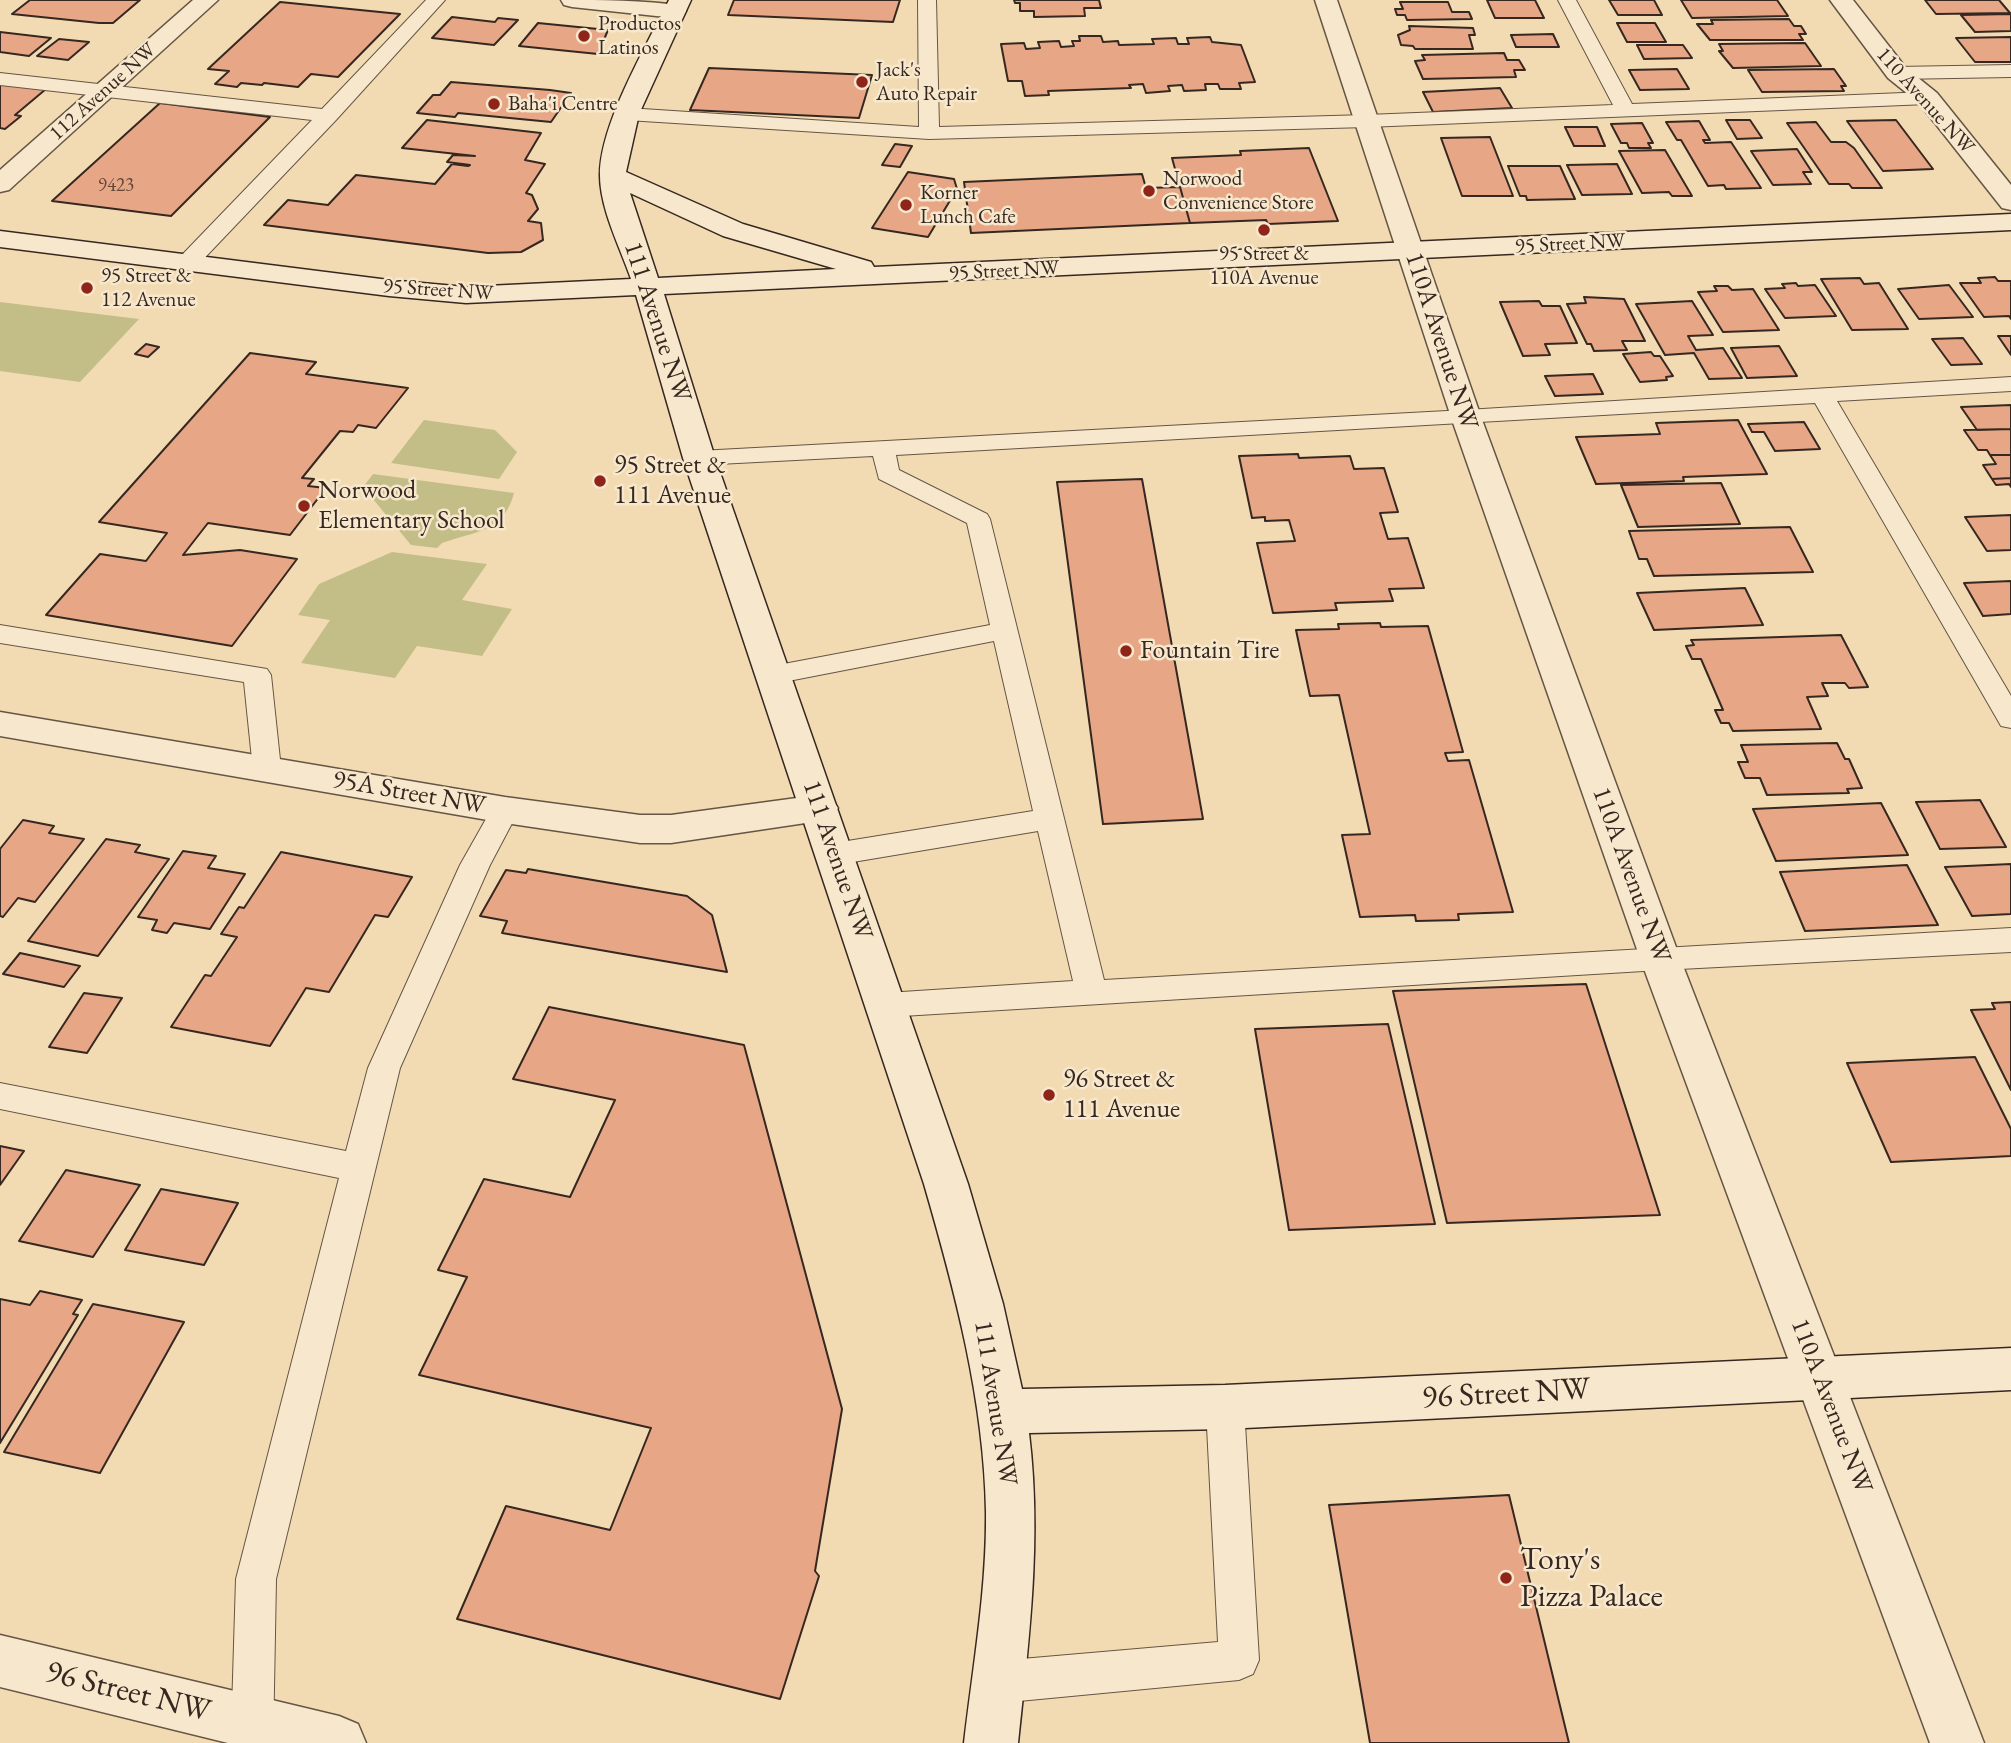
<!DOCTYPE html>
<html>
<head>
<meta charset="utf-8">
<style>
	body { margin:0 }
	canvas { display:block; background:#f2dbb2 }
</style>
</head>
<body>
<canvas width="2011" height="1743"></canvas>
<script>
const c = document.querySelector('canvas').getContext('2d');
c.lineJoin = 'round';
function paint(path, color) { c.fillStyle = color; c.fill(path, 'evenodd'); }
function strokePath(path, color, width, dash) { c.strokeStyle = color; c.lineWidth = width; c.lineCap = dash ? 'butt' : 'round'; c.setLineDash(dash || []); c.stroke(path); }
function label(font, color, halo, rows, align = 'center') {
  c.font = font + ' "EB Garamond",serif'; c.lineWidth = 5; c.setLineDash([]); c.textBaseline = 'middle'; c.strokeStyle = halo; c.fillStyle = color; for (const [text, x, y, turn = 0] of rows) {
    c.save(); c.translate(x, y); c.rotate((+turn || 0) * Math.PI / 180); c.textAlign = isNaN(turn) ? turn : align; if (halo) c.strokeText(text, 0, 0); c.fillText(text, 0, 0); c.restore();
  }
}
const green = new Path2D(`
	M0,302l139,17 -59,63 -80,-11z
	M424,420l71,10 22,22 -18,27 -108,-16z
	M373,474l141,19c-10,39 -38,38 -72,50l-5,5 -26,-3 -48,-58z
	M392,552l95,12 -25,36 50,9 -30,47 -65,-10 -22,32 -94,-15 29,-43 -32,-5 21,-31z`);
const building = new Path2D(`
	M30,0h110l-27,23h-14l-87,-9z
	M734,0h166l-7,22 -165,-7z
	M1014,0h85l2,8h-17l1,8 -51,1v-6h-14v-8h-5z
	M1487,0h48l9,18h-49z
	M1609,0h45l8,15h-44z
	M1681,0h96l11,16 -96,2z
	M1925,0h74l11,13 -74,1z
	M280,2l120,12 -62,63 -27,-3 -13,13 -34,-4 -2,2 -21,-2 -4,4 -22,-3 14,-13 -21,-2z
	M1400,2h48l4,10h17l3,7 -65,1 -2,-5h-8l-2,-6h8z
	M2011,14v17l-36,1 -14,-17z
	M452,17l43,5 3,-4 20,2 -24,25 -62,-7z
	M1789,19l5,7h7l5,8h-7l4,6h-93l-13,-16h16l-2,-4z
	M538,23l70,7 -10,24 -79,-8z
	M1617,23h38l11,19h-39z
	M1409,26l64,2 2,7h-6l4,14h-58l-2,-3 -12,-1 -3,-10 12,-5z
	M0,32l51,6 -22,18 -29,-4z
	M1553,34l6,13h-43l-5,-12z
	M1079,36h22l2,6 15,-1 1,4 35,-1 -2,-5 24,-1 2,6h11l-2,-6 23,-1 2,5 29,3 14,37 -16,1 2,6h-21l-2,-5h-13l1,6 -22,1 -2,-6 -14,1 2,5 -24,2 -3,-9 -14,1 2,3 -83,3 1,4 -24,1 -3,-15h-14l-7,-37 23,-1 2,6 14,-1 -2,-6 21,-1 2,6 13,-1 -2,-5h8z
	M2011,37v25h-36l-19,-24z
	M59,39l30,3 -21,18 -31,-4z
	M1805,43l16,23 -88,2 -14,-17h4l-4,-7z
	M1637,45h46l9,13 -48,1z
	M1504,53l3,7h12l6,10h-11l2,7 -93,2 -8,-18 10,-1 -3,-5z
	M709,68l163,7 -13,43 -169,-8z
	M1677,69l12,20 -49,1 -11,-20z
	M1834,69l12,17h-5l3,5 -82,1 -14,-22z
	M451,82l99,8 21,3 -20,29 -93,-9 -3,4 -38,-4 16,-18h7z
	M0,83l46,6 -31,26 6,1 -16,13 -5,-1z
	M1500,88l12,20 -79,4 -10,-20z
	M160,103l110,14 -99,99 -119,-15z
	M427,120l114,13 -16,27 20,4 -19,29 6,2 6,14 -10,12 13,2 2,17 -22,12 -33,1 -224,-28 24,-25 40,5 28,-30 79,9 17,-20 16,2 2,-1 -23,-3 6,-7 22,1 -73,-8z
	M1726,120h24l12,18 -25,1z
	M1896,120l37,49 -50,2 -36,-50z
	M1699,121l11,19h-7l2,3 26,-1 30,46 -35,1 -2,-4 -16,1 -27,-46h-4l-11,-18z
	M1816,122l15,20h15l8,6 28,40h-30l-3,-4h-20l-42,-61z
	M1642,123l11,20h-5l3,5h-22l-2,-5h-6l-10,-19z
	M1565,127h32l8,19h-31z
	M1490,137l23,59h-51l-21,-58z
	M895,144l17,2 -12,21 -18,-2z
	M1309,148l29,73 -70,3 -2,-4 -76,3 -18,-65 69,-3 -1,-4z
	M1797,149l15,23h-9l8,12 -38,1 -22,-34z
	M1665,150l27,46h-20l-3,-4 -27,1 -23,-42z
	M1617,164l15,30 -50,1 -15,-30z
	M1508,166h52l15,33 -48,1 -1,-4h-6z
	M908,172l46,7 3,10 -29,48 -56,-9z
	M1142,174l4,14 34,-1 10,36 -219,10 -7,-51z
	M1995,277l3,4h13v38l-2,-3 -25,1 -24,-34h21l-3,-5z
	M1860,278l4,6 15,-1 29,46 -56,1 -31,-51z
	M1796,283l2,3 17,-1 21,31 -51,2 -20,-29 20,-1 -3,-4z
	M1949,285l24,32 -54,2 -21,-30z
	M1714,286h14l4,4 21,-1 26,41 -56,2 -25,-40 19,-1z
	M1584,297l40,2 21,42h-23l5,9 -33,1 -3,-7h-4l-20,-40 19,-1z
	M1539,301l3,5h18l17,37 -32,1 5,11 -27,1 -23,-54z
	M1692,301l21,34 -25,1 8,14 27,-2 19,30 -33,1 -15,-26 -29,2 -29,-51z
	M1998,336h13v19z
	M1963,338l19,26 -31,1 -19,-26z
	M146,344l13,3 -11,10 -13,-3z
	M1779,346l18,30 -50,2 -16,-30z
	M1651,352l3,4h6l13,20 -7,1 1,3 -27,2 -17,-28z
	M250,353l66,9 -10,12 102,14 -32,40 -18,-3 -5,7 -13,-1 -38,47 12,1 -6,7 18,2 -36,47 -82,-12 -25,32 57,-5 57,9 -65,87 -186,-31 54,-61 46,7 21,-28 -68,-11z
	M1593,374l10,20 -48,2 -10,-20z
	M2011,405v24l-34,1 -16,-23z
	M1738,420l29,54 -84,3 1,4 -88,3 -20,-47 84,-3 -4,-11z
	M1804,422l16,27 -45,2 -11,-19h-12l-4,-8z
	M2011,429v26h-21l-3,-5h-9l-14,-20z
	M1298,454l1,4 51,-2 4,13 30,-1 14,44 -18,1 8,26 20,-1 16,50 -35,1 4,12 -58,2 2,7 -64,3 -16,-70 38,-2 -6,-21 -24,1v-4l-13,1 -13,-62z
	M1990,455h21v23l-19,1 -9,-14 13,-1z
	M2011,478v9l-2,-3 -13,1 -4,-6z
	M1142,479l61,340 -100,5 -46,-342z
	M1721,483l19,41 -102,3 -17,-42z
	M2011,515v35l-24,1 -22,-34z
	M1790,527l23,45 -159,4 -7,-17h-8l-10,-28z
	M2011,581v33l-28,2 -19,-33z
	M1745,588l18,37 -109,5 -17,-37z
	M1380,623l1,4 47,-1 35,126 -18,1 3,8 21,-1 44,152 -55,2 1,6 -43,1 -1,-6 -55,2 -18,-82 28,-1 -31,-139 -29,1 -14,-66 43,-1 -1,-5z
	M1841,635l27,52 -19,1 -4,-5h-23l6,13 -21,1 14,32 -88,2 -4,-8h-8l-6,-13h8l-22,-51h-9l-6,-13 8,-1 -3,-5z
	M1837,743l8,16h4l13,29 -15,1 2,4 -82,2 -7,-17h-15l-7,-16h10l-7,-17z
	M1980,800l26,47 -66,2 -24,-47z
	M1881,803l27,52 -132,6 -23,-52z
	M23,820l31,6 -5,7 35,6 -49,63 -17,-4 -15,19 -3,-1v-67z
	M106,839l34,6 -5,7 34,7 -71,97 -70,-15z
	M183,851l33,5 -8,12 37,6 -35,55 -36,-6 -7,10 -15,-3 5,-10 -19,-3z
	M281,852l131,25 -24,40 -13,-2 -46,77 -23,-4 -36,58 -99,-19 34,-52 6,1 26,-39 -16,-3 18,-27 5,1z
	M2011,864v50l-39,2 -27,-49z
	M1907,865l31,60 -133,6 -25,-59z
	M528,869l159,27 25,19 15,57 -225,-39 5,-12 -27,-5 26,-46 20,3z
	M20,953l60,13 -16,21 -61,-13z
	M1586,984l74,231 -213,8 -54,-232z
	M84,993l38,5 -35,55 -38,-6z
	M2011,1002v88l-40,-80 24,-1 -3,-6z
	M549,1007l195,38 98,364 -27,162 4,5 -39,123 -323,-80 49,-113 104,24 41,-102 -232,-53 48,-98 -29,-7 46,-91 86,18 45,-97 -102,-21z
	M1388,1024l47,200 -146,6 -34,-201z
	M1975,1057l36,72v27l-120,6 -44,-99z
	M0,1146l24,5 -24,34z
	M66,1170l74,15 -47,72 -74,-16z
	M161,1189l77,14 -34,62 -79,-15z
	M40,1291l42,9 -9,14 5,1 -78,128v-144l30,6z
	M93,1304l91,18 -84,151 -96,-21z
	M1509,1495l60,248h-199l-41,-238z`);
const lane = new Path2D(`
	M426,0h19l-109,120 -141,148h-16l-3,-5 3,-5 133,-138 -312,-35v-12l322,36z
	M918,0h18l3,127 428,-12 246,-10 -55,-105h18l56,104 296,-12 9,6 -9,6 -561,23 -438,12 -302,-19 -10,-6 10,-6 292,19z
	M2011,65v12l-114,2 -9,-6 9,-6z
	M2011,377v14l-174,10 174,295v32l-10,-2 -4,-7 -182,-316 -919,52 3,15 88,44 3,5 114,461 907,-52v24l-351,18 -774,47 -11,-3 -5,-9 5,-9 11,-3 187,-12 -35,-150 -203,34 -10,-3 -5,-8 5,-8 10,-3 198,-32 -39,-170 -221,43 -10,-3 -4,-6 4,-6 10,-3 217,-41 -23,-102 -88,-44 -6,-23 -174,9 -8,-2 -4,-5 4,-5 8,-2 767,-41z
	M0,625l267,44 4,6 10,94 -4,7 -10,3 -10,-3 -4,-7 -9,-87 -244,-39z
	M505,800l10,3 4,7 -29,55 -90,203 -124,511 -3,164h-42l5,-164 103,-401 -339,-69v-26l346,68 22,-83 92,-203 35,-62z
	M1225,1390l13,5 6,12 15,253 -6,14 -14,6 -241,23 -15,-6 -6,-15 6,-15 15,-6 220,-19 -12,-235 6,-12z`);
const street = new Path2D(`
	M193,0h25l-209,190 -9,2v-22z
	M561,0c40,0 83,0 122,6l3,5 -3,5 -8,2 -103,-11 -8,-2z
	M1315,0h22l144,417 199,541 304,785h-54l-290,-785 -189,-541z
	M1830,0h23l53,68 31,25 74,92v25l-9,-2 -83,-105 -31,-25z
	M0,712l505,85 135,18h31l148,-20 13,4 6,9 -6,9 -13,4 -148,22h-31l-135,-20 -505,-87z
	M0,1635l339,81 19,8 8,19h-138l-228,-56z`);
const secondary = new Path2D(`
	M669,0h22l-52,114 -13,58 117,52 128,38 3,5 1137,-53v16l-1347,64 51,164 253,726 35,120 19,85 203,-4 786,-37v42l-786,39 -196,4c13,105 0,206 -11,310h-54c9,-77 23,-155 22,-232 -2,-111 -31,-220 -62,-327l-241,-726 -47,-163 -170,8 -77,-7 -389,-49v-16l389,49 77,7 165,-8c-11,-32 -31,-70 -31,-104 0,-51 46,-128 69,-175zM630,193l93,43 113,33 -178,9z`);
const markers = [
	[584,36,7,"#8f2418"],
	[862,82,7,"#8f2418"],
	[494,104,7,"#8f2418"],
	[1149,191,7,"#8f2418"],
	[906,205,7,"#8f2418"],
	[1264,230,7,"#8f2418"],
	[87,288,7,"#8f2418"],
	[600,481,7,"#8f2418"],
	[304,506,7,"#8f2418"],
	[1126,651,7,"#8f2418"],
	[1049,1095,7,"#8f2418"],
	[1506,1578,7,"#8f2418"]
];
const farNumbernames = [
	["9423",116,186]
];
const farPoinames = [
	["Productos",598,24],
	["Latinos",598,48],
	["Jack's",876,70],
	["Auto Repair",876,94],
	["Baha'i Centre",508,104],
	["Norwood",1163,179],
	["Convenience Store",1163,203],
	["Korner",920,193],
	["Lunch Cafe",920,217],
	["95 Street &",1264,254,"center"],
	["110A Avenue",1264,278,"center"],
	["95 Street &",101,276],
	["112 Avenue",101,300]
];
const farStreetnames = [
	["112 Avenue NW",103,92,-42],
	["110 Avenue NW",1925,101,48],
	["95 Street NW",1570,244,-3],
	["95 Street NW",1004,271,-3],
	["95 Street NW",438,290,4]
];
const streetNames = [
	["111 Avenue NW",657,322,72],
	["110A Avenue NW",1441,341,72],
	["95A Street NW",409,793,10],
	["111 Avenue NW",837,860,71],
	["110A Avenue NW",1631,875,70],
	["111 Avenue NW",995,1403,81],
	["110A Avenue NW",1831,1406,69]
];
const poiNames = [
	["95 Street &",614,466],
	["111 Avenue",614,496],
	["Norwood",318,491],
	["Elementary School",318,521],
	["Fountain Tire",1140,651],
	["96 Street &",1063,1080],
	["111 Avenue",1063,1110]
];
const nearStreetnames = [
	["96 Street NW",1506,1394,-3],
	["96 Street NW",128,1692,14]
];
const nearPoinames = [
	["Tony's",1520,1560],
	["Pizza Palace",1520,1597]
];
paint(green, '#c3be87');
paint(building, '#e7a787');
strokePath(building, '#362820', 2);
strokePath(lane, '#655544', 2);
strokePath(street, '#655544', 3);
strokePath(secondary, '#362820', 3);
paint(lane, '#f7e8cd');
paint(street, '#f7e8cd');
paint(secondary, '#f7e8cd');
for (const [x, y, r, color] of markers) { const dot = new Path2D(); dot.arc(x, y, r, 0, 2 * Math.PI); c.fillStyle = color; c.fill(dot); strokePath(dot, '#f7e8cd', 2.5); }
label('19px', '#62483a', null, farNumbernames);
label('21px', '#362820', '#f7e8cd', farPoinames, 'left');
label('21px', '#362820', '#f7e8cd', farStreetnames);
label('26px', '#362820', '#f7e8cd', streetNames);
label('26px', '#362820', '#f7e8cd', poiNames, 'left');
label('32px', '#362820', '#f7e8cd', nearStreetnames);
label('32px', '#362820', '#f7e8cd', nearPoinames, 'left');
</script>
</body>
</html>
